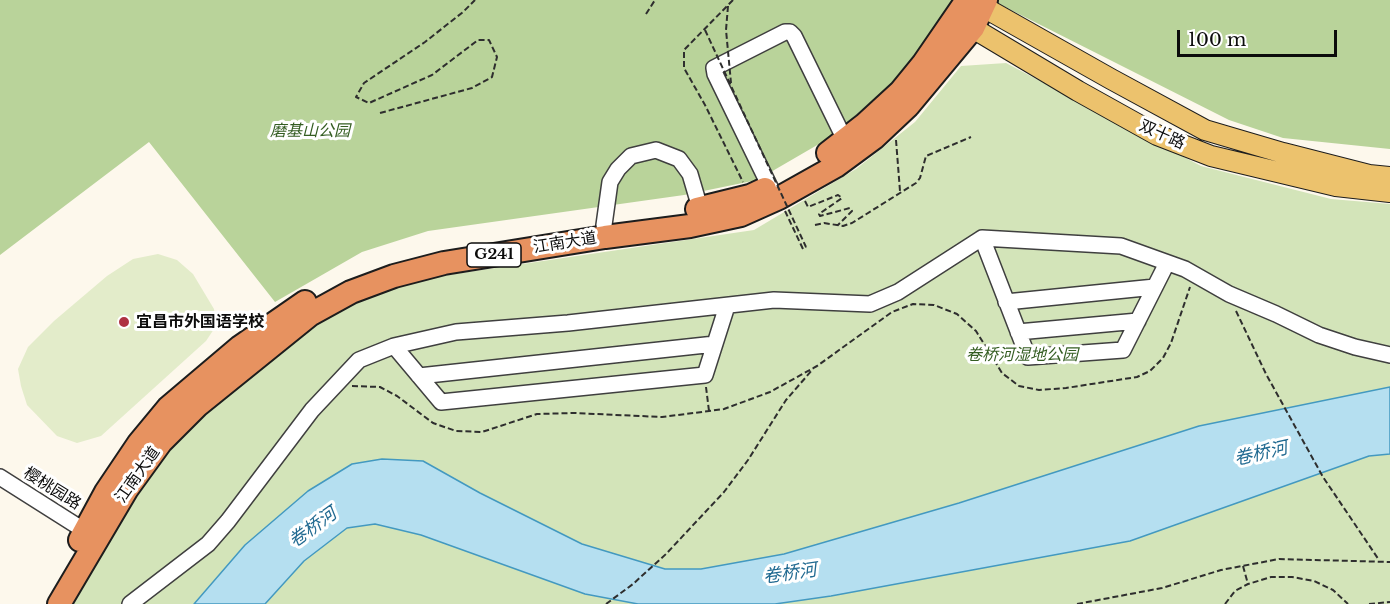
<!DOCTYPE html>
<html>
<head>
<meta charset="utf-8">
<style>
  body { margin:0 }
  #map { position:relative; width:1390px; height:604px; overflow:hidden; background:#fdf8ec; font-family:"Libre Baskerville",serif }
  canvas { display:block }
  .scale { position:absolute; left:1177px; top:30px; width:160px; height:27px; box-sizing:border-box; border:3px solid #0c0c0c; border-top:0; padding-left:8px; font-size:18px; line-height:21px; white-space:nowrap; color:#0c0c0c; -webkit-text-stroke:4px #fff; paint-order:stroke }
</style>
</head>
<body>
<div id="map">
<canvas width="1390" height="604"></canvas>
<div class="scale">100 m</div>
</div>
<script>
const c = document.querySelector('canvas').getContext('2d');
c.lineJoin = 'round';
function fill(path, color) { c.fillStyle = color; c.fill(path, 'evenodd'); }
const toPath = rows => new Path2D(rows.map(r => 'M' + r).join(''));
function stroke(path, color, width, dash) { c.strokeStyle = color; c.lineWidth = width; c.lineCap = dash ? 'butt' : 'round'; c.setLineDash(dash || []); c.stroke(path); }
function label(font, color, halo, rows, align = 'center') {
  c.font = font + ' "Libre Baskerville","Noto Sans SC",serif'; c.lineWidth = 6; c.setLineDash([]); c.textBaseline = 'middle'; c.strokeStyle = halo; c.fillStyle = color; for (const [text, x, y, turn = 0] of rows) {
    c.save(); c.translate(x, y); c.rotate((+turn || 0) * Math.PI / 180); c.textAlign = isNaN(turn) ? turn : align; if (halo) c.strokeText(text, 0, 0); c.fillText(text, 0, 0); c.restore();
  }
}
fill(toPath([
  [1006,63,1201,166,1331,199,1390,204,1390,604,72,604,136,489,185,431,305,329,358,299,434,277,754,230,856,169,915,122,961,66]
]), '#d3e4b9');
fill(toPath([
  [0,0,953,0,943,22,913,62,889,86,831,137,757,180,684,195,428,231,362,252,275,302,149,142,0,255],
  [998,0,1390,0,1390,149,1283,138,1229,120,997,3]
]), '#b9d39a');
fill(toPath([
  [158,254,177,260,193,274,214,309,216,326,206,341,101,436,77,443,57,436,27,405,21,386,18,369,28,347,54,321,107,276,133,259]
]), '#e3ecca');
const water = toPath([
  [1390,387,1390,454,1369,456,1130,541,831,596,775,604,638,604,585,594,421,535,375,524,347,528,304,561,265,604,194,604,245,545,308,491,352,464,382,459,423,461,480,493,582,544,665,569,701,569,784,554,959,503,1199,426,1390,387]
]);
fill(water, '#b5dff0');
stroke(water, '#4399c0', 1.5);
const minor = toPath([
  [770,187,715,74,714,68,785,32,790,32,794,36,845,140],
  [604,225,610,182,618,169,631,156,656,150,679,159,690,174,700,208],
  [982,238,1028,357,1123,350,1167,263],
  [1006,302,1155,287],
  [1018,332,1138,321],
  [394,346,441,402,705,375,727,306],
  [419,376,715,344],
  [0,477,85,531],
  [130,604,208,544,228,521,312,410,359,360,394,346,456,332,568,323,774,300,870,304,898,292,982,238,1121,246,1185,269,1229,294,1276,314,1319,335,1355,347,1390,355]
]);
const major = toPath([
  [971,0,1111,79,1205,130,1283,153,1369,175,1390,177],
  [961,21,1078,91,1157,135,1211,156,1336,186,1390,192]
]);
const highway = toPath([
  [828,153,864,125,901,91,923,64,967,0],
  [697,209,750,196,765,189],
  [80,540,106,492,139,443,168,408,240,347,305,302],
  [59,604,127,489,161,442,197,406,311,314,351,292,394,276,444,263,605,237,690,226,741,215,779,198,836,166,874,138,908,106,973,28,986,0]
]);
stroke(minor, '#3f3f3f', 18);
stroke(major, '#1d1d1d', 22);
stroke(highway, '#1d1d1d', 26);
stroke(toPath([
  [733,0,684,50,684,68,705,105,743,182],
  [646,14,655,0],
  [380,113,472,88,492,77,497,57,489,40,478,40,432,75,369,103,356,97,364,83,425,42,463,12,475,0],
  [896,140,900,191],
  [805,201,808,207,838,195,842,198,819,214,820,216,850,208,852,211,838,225],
  [785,211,803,249,806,247],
  [815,225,824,223,843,226,852,223,916,183,920,178,926,156,971,137],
  [1236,311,1266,374,1323,477,1379,560],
  [352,386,380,387,397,396,433,423,456,431,482,432,537,414,574,413,662,417,709,411,724,409,770,392,817,366,892,312,913,304,934,305,957,314,976,331,1002,373,1019,386,1039,390,1066,388,1137,377,1150,371,1163,358,1171,343,1190,287],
  [706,387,709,411],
  [1243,566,1248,584],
  [606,604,633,584,666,554,724,492,748,460,786,400,813,369],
  [1077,604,1162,588,1221,570,1279,559,1390,562],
  [1225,604,1235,591,1248,584,1271,577,1292,577,1314,581,1333,590,1348,604],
  [1369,604,1390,602]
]), '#2e2e2e', 2, [6, 3]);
stroke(minor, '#fff', 15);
stroke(major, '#ecc26d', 20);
stroke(highway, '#e79260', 22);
stroke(toPath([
  [728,6,726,30,731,83],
  [705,30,806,247]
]), '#2e2e2e', 2, [6, 3]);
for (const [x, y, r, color] of [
  [124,322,6,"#ae3142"]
]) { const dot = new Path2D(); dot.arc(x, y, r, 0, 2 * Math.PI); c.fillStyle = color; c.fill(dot); stroke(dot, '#fff', 2); }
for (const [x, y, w] of [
  [494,255,54]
]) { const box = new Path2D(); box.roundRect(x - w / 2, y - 12, w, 24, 4.5); c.fillStyle = '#fff'; c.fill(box); stroke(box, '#0c0c0c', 1.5); }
label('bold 15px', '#0c0c0c', null, [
  ["G241",494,255]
]);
label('italic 16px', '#345d22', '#fff', [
  ["磨基山公园",310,131],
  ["卷桥河湿地公园",1022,355]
]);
label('16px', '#0c0c0c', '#fff', [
  ["双十路",1162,135,24],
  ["江南大道",565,243,-9],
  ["江南大道",138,475,-55],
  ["樱桃园路",52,489,32]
]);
label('bold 16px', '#0c0c0c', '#fff', [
  ["宜昌市外国语学校",136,322]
], 'left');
label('italic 18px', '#216a91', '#fff', [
  ["卷桥河",1261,454,-13],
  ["卷桥河",313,528,-36],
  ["卷桥河",790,574,-8]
]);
</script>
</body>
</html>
